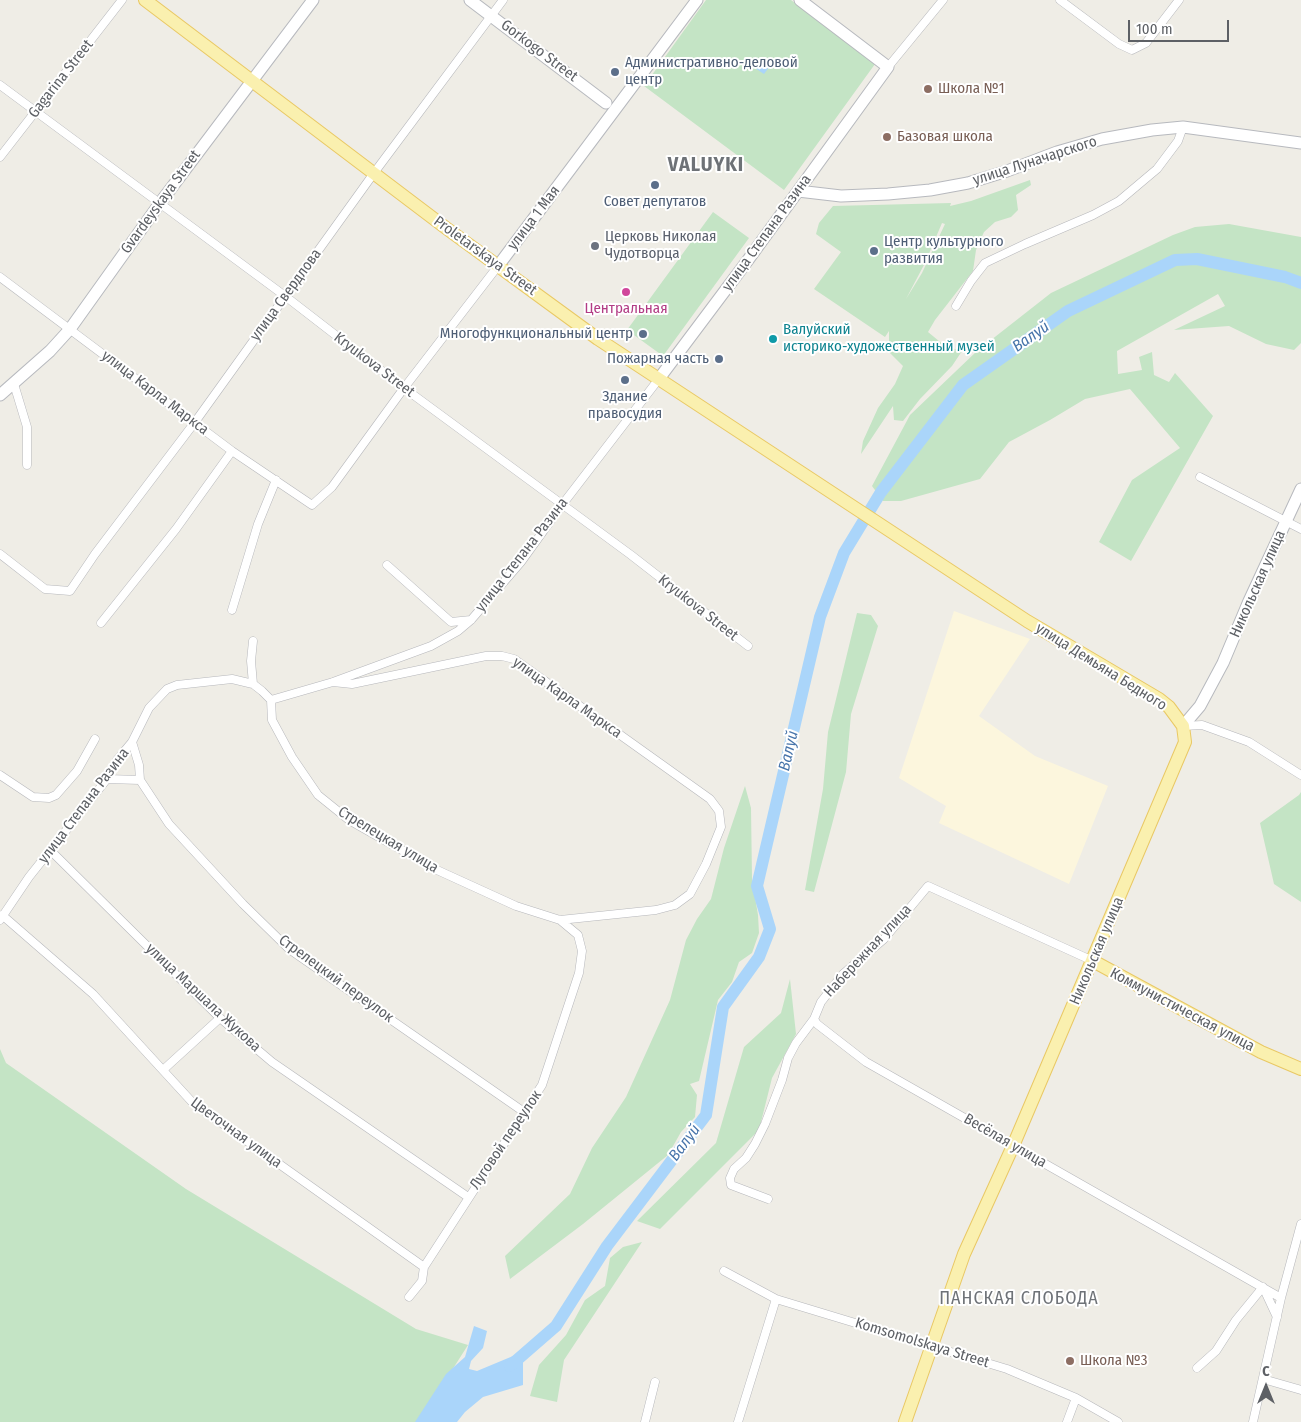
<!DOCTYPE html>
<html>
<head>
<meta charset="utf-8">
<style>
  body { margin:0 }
  #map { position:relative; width:1301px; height:1422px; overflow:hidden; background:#efede6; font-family:"Fira Sans Condensed",sans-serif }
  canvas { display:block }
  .north { position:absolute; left:1241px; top:1362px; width:50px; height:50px; -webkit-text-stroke:4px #fff; paint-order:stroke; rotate:0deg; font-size:14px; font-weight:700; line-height:20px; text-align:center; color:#5d6065 }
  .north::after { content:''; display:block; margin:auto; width:18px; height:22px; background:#5d6065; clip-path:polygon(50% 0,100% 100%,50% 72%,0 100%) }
  .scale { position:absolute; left:1128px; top:20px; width:101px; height:22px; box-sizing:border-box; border:2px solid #5d6065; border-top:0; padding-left:6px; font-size:15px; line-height:18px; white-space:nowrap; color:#5d6065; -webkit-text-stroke:4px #fff; paint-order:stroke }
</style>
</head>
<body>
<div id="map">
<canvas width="1301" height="1422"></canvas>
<div class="north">С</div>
<div class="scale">100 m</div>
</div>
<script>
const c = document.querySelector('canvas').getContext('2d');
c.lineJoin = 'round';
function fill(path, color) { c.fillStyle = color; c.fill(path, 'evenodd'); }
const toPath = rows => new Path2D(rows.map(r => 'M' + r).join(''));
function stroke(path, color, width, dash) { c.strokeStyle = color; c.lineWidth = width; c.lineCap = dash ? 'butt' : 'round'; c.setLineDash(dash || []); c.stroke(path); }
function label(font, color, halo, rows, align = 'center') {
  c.font = font + ' "Fira Sans Condensed",sans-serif'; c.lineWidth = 4; c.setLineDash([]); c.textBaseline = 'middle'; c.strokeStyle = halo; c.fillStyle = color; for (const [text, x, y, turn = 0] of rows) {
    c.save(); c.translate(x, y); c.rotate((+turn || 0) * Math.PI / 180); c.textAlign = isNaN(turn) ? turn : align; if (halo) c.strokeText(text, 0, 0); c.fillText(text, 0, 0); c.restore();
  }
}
fill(toPath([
  [954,611,1030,639,979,716,1035,756,1108,786,1069,884,939,823,946,806,899,778]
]), '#fcf6dd');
fill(toPath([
  [706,0,791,0,875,64,784,190,644,86],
  [1030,180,1031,185,1016,195,1018,210,1011,217,995,222,984,232,976,250,973,271,935,320,928,332,945,346,962,351,952,366,920,399,903,421,894,420,893,406,861,454,863,441,878,408,895,384,903,366,889,352,889,331,885,337,814,289,841,252,816,234,819,223,833,206,951,203,950,206,971,201],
  [942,223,945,224,922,273,906,299,925,263],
  [713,212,749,238,663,356,627,330],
  [1229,224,1301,237,1301,343,1294,350,1266,344,1229,326,1174,330,1225,306,1218,294,1117,351,1118,374,1142,370,1139,357,1152,352,1154,375,1169,382,1175,373,1213,416,1131,561,1099,542,1132,480,1180,448,1130,389,1085,399,1050,420,1009,442,980,479,901,501,883,501,872,486,910,415,977,351,1051,293,1173,235,1195,227],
  [857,613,871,615,878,626,851,714,846,772,814,892,805,890,823,789,828,732],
  [745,786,751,808,752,879,758,915,759,933,752,953,739,962,732,982,718,1000,699,1081,690,1084,697,1095,695,1117,681,1132,668,1155,583,1224,510,1279,505,1256,570,1194,592,1148,626,1097,670,1000,686,940,697,919,711,899,724,848],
  [1301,792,1301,902,1274,884,1260,823,1299,795],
  [790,979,796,1034,772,1078,759,1130,660,1229,637,1221,716,1143,744,1047,781,1013],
  [0,1049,6,1063,186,1189,416,1329,468,1345,419,1422,0,1422],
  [642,1242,564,1360,557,1402,530,1396,539,1365,566,1335,585,1300,605,1286,610,1258,623,1247]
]), '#c4e4c5');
fill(toPath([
  [762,60,770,66,764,74,755,68],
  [474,1326,487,1331,483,1348,471,1361,469,1369,477,1371,513,1356,523,1349,523,1385,483,1397,465,1412,457,1422,415,1422,446,1374,465,1357]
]), '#aad5fa');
stroke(toPath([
  [510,1366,556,1326,607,1246,706,1115,723,1007,759,957,770,929,757,886,820,617,844,553,881,492,963,385,1068,311,1175,260,1197,259,1285,277,1301,283]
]), '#aad5fa', 12);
const street = toPath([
  [1060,0,1119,44,1132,50,1146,43,1179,0],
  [888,67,943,0],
  [0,85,285,296,404,388,631,555,748,646],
  [0,157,122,0],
  [0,277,232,451,312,505,332,487,404,388,498,266],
  [956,306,971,281,985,263,1025,244,1093,215,1119,201,1157,169,1178,141,1183,127],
  [14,384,27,427,27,465],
  [1200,477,1301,529],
  [0,554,45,589,70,591,95,554,195,422,374,173,503,0],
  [387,565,451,622,471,620],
  [232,610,258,524,276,480],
  [101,623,176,529,232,451],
  [253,684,251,661,253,641],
  [271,700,272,720,292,757,318,795,349,820,437,870,516,906,560,920,656,910,675,905,690,894,706,864,721,827,719,811,710,799,514,659,502,656,486,656,352,684,333,682],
  [1183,726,1202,725,1249,742,1301,775],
  [132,742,139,765,140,780,169,824,243,904,289,949,524,1112],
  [0,775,33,797,49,798,56,795,77,771,95,739],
  [107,779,140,780],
  [50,850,220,1018,272,1062,468,1197],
  [2,915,93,994,192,1102,424,1267],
  [0,920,29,877,107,779,117,760,132,742,149,708,167,689,177,685,232,679,253,684,262,691,271,700,333,682,431,646,458,631,471,620,521,562,562,505,658,380],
  [814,1019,817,1024,866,1062,1281,1298],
  [163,1070,220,1018],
  [768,1199,731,1185,730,1178,734,1169,746,1158,755,1144,765,1124,782,1080,788,1058,796,1043,814,1019,821,1002,843,974,884,939,928,886,1093,961],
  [724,1271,776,1299,1007,1369,1076,1398,1118,1422],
  [409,1297,422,1281,424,1267,542,1085,579,973,582,951,578,935,560,920],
  [1197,1368,1216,1351,1236,1320,1263,1287,1277,1317],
  [1263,1379,1301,1390],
  [645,1422,655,1382],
  [738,1422,776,1299],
  [1067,1422,1076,1398],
  [1253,1422,1281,1298,1301,1224]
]);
const secondary = toPath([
  [470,0,606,103],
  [798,191,841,196,888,194,930,190,968,183,1007,171,1057,152,1102,139,1152,130,1183,127,1301,143],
  [498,266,697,0],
  [658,380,748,260,888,67,800,0],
  [0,395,50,351,70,329,160,203,313,0],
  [1183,726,1200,706,1223,663,1249,601,1301,489]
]);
const primary = toPath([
  [145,0,446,228,598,339,1027,621,1159,699,1169,707,1183,726,1185,742,1013,1146,964,1254,905,1422],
  [1093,961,1261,1052,1301,1069]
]);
stroke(street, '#b6b7bb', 9);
stroke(secondary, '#b7b9be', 13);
stroke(primary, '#e9c864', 14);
stroke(street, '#fff', 8);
stroke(secondary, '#fff', 11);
stroke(primary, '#faf0af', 12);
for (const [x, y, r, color] of [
  [615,72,5,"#5c6f8a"],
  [928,89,5,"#8d6e63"],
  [887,137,5,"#8d6e63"],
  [655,185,5,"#5c6f8a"],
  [595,246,5,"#6b7280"],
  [874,251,5,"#5c6f8a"],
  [626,292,5,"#d1479c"],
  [643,334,5,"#5c6f8a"],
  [773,339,5,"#0f9aa8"],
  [719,359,5,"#5c6f8a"],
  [625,380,5,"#5c6f8a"],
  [1070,1361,5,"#8d6e63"]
]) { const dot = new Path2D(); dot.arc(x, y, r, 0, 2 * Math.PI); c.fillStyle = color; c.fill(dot); stroke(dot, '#fff', 2); }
label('15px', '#5d6065', '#fff', [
  ["Gorkogo Street",539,51,37],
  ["Gagarina Street",61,79,-52],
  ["улица Луначарского",1035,161,-18],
  ["Gvardeyskaya Street",161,202,-54],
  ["улица 1 Мая",534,218,-53],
  ["улица Степана Разина",767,233,-54],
  ["Proletarskaya Street",485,256,36],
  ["улица Свердлова",286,295,-54],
  ["Kryukova Street",374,365,37],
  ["улица Карла Маркса",155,393,37],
  ["улица Степана Разина",522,555,-52],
  ["Никольская улица",1258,584,-66],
  ["Kryukova Street",698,608,38],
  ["улица Демьяна Бедного",1101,667,32],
  ["улица Карла Маркса",567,698,35],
  ["улица Степана Разина",84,806,-53],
  ["Стрелецкая улица",388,840,31],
  ["Набережная улица",868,951,-47],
  ["Никольская улица",1097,951,-67],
  ["Стрелецкий переулок",336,979,36],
  ["улица Маршала Жукова",203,998,43],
  ["Коммунистическая улица",1182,1010,28],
  ["Цветочная улица",236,1133,36],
  ["Луговой переулок",506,1140,-56],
  ["Весёлая улица",1005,1141,30],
  ["Komsomolskaya Street",922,1343,17]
]);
label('15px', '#4e5e75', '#fff', [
  ["Административно-деловой",625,63],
  ["центр",625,80],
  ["Совет депутатов",655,202,"center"],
  ["Центр культурного",884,242],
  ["развития",884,259],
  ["Многофункциональный центр",633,334,"right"],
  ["Пожарная часть",709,359,"right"],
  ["Здание",625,397,"center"],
  ["правосудия",625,414,"center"]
], 'left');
label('15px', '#785e54', '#fff', [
  ["Школа №1",938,89],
  ["Базовая школа",897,137],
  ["Школа №3",1080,1361]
], 'left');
label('15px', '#5b616d', '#fff', [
  ["Церковь Николая",605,237],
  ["Чудотворца",605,254]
], 'left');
label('15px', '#b23c85', '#fff', [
  ["Центральная",626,309]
]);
label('15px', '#0d838f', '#fff', [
  ["Валуйский",783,330],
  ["историко-художественный музей",783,347]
], 'left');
label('italic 16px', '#4875ab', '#fff', [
  ["Валуй",1031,337,-35],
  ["Валуй",789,751,-77],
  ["Валуй",685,1143,-53]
]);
c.letterSpacing = '1px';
label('18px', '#6e7277', '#fff', [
  ["ПАНСКАЯ СЛОБОДА",1019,1299]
]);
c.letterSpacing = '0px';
c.letterSpacing = '1px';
label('bold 20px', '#6e7277', '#fff', [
  ["VALUYKI",706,165]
]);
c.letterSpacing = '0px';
</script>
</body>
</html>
